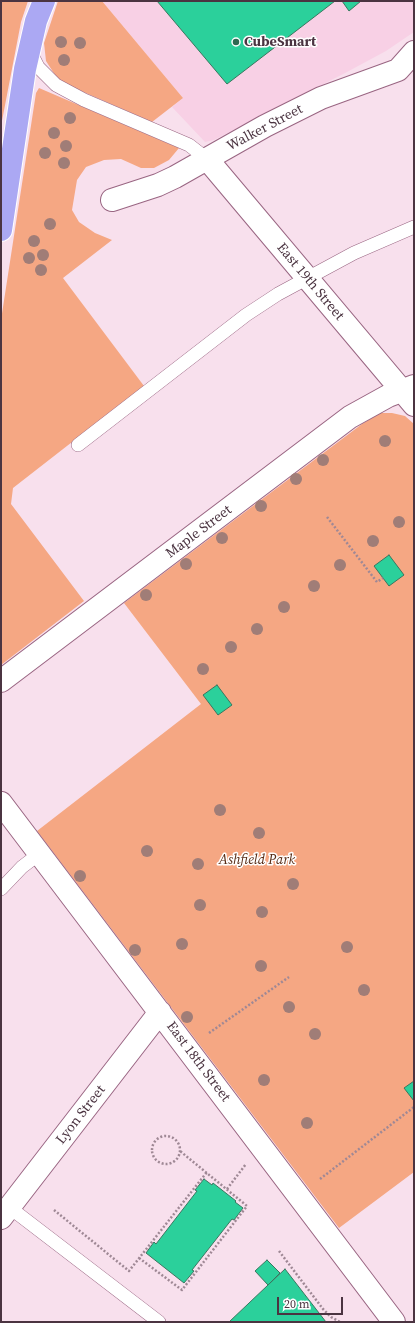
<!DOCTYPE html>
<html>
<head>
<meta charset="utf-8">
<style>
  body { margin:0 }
  #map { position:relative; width:415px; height:1323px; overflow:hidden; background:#f8e0ed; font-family:"Source Serif 4",serif }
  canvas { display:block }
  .frame { position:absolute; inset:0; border:2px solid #4b3441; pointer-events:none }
  .scale { position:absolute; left:277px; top:1297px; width:66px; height:18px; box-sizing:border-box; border:2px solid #4b3441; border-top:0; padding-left:5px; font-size:12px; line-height:14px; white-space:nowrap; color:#4b3441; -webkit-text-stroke:3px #fff; paint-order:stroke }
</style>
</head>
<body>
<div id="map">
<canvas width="415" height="1323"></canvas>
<div class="frame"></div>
<div class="scale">20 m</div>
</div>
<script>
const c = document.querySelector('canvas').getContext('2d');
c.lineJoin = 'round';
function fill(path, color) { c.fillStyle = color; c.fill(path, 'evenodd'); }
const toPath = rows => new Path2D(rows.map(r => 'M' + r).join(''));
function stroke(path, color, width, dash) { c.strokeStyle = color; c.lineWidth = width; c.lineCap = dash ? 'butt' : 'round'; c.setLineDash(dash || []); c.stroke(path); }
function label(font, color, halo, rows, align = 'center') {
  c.font = font + ' "Source Serif 4",serif'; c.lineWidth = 3; c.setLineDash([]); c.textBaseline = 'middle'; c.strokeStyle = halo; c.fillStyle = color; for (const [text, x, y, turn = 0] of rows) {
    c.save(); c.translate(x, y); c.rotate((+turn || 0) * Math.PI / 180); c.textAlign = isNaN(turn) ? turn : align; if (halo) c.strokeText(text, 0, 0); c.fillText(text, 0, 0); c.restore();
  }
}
fill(toPath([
  [102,1,414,1,414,32,386,51,347,72,214,140,205,142,172,107,183,98]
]), '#f8d0e5');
fill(toPath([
  [1,1,28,1,21,22,1,126],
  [58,1,102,1,183,98,152,122,72,87,57,78,46,61,44,43],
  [39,88,179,148,169,160,154,168,141,168,121,159,104,160,86,167,77,180,72,210,79,222,95,233,112,240,63,278,144,386,13,488,11,504,84,601,1,665,1,320,36,93],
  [380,413,392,413,405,416,414,424,414,1172,339,1228,37,831,201,704,124,603,362,424]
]), '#f5a783');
const building = toPath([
  [157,1,335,1,227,84,157,1],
  [342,1,361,1,349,11,342,1],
  [389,555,404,575,389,586,374,566,389,555],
  [217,685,232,705,218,715,203,695,217,685],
  [414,1081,414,1101,404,1088,414,1081],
  [204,1179,212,1185,213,1183,236,1201,235,1202,243,1208,234,1220,232,1219,192,1270,194,1271,184,1283,146,1253,154,1242,156,1244,197,1191,195,1190,204,1179],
  [267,1260,280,1273,268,1285,255,1271,267,1260],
  [285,1269,326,1322,229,1322,268,1285,285,1269]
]);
fill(building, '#2bd09b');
stroke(building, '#39775f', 1);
const service = toPath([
  [29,49,38,67,56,85,84,100,189,145,207,159],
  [78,445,246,315,278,294,354,253,414,227],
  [1,889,22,867,39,854],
  [9,1207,159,1322]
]);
const minor = toPath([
  [207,159,414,405],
  [112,200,158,185,175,177,265,126,321,98,398,70,414,52],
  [1,681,350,417,388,396,414,386],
  [1,803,394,1322],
  [1,1218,160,1012]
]);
const motorway = toPath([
  [1,230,25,69,36,21,44,1]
]);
stroke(service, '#996582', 14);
stroke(minor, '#996582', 24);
stroke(motorway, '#fff', 24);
stroke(toPath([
  [327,517,377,582,383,578],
  [209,1033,289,977],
  '152 1150a14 14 0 1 1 28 0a14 14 0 1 1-28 0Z',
  [320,1179,414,1107],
  [227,1189,246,1164],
  [54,1210,129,1271,207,1172],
  [279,1251,323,1309,331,1317,340,1322],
  [139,1258,182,1290,247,1206,180,1151]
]), '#9f8895', 2.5, [2, 2]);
stroke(service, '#fff', 13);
stroke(minor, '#fff', 22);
stroke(motorway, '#aba8f3', 22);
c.fillStyle = '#a07d77';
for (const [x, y] of [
  [61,42],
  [80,43],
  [64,60],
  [70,118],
  [54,133],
  [66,146],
  [45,153],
  [64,163],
  [50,224],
  [34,241],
  [43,255],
  [29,258],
  [41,270],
  [385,441],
  [323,460],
  [296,479],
  [261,506],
  [399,522],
  [222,538],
  [373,541],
  [186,564],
  [340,565],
  [314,586],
  [146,595],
  [284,607],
  [257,629],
  [231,647],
  [203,669],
  [220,810],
  [259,833],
  [147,851],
  [198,864],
  [80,876],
  [293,884],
  [200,905],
  [262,912],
  [182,944],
  [347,947],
  [135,950],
  [261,966],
  [364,990],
  [289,1007],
  [187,1017],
  [315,1034],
  [264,1080],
  [307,1123]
]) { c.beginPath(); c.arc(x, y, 6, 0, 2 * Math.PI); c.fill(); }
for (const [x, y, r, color] of [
  [236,42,4,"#2f6952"]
]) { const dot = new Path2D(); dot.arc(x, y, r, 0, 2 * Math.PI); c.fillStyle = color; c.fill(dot); stroke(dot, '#fff', 1.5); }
label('bold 14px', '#4b3441', '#fff', [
  ["CubeSmart",244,42]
], 'left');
label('14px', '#4b3441', '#fff', [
  ["Walker Street",265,128,-28],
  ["East 19th Street",310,282,50],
  ["Maple Street",199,532,-37],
  ["East 18th Street",198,1062,53],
  ["Lyon Street",81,1115,-52]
]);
label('italic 14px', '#582c16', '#fff', [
  ["Ashfield Park",257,860]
]);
</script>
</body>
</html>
